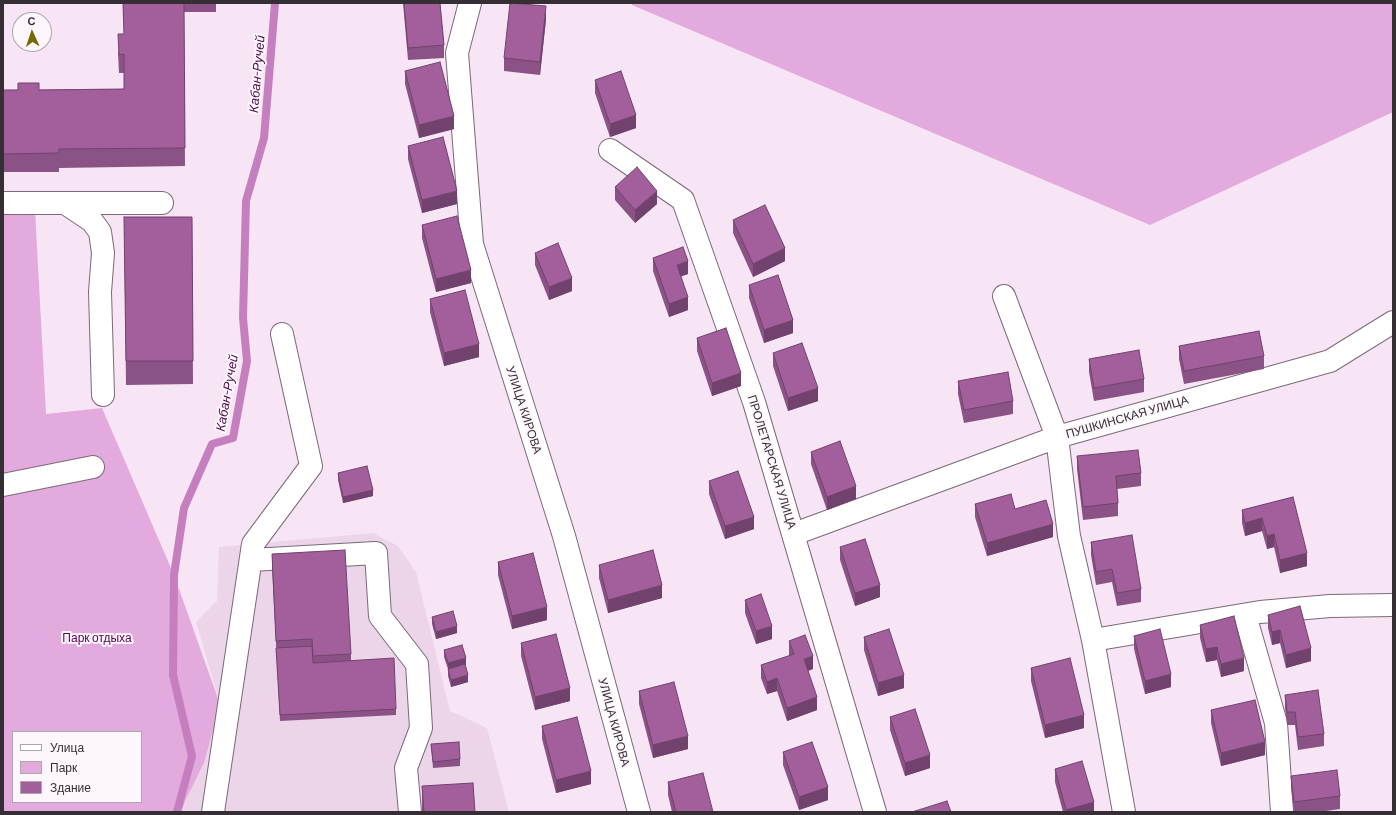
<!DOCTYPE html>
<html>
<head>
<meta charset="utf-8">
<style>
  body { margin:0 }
  #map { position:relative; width:1396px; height:815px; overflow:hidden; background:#f7e4f4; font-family:Barlow,sans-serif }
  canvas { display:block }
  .frame { position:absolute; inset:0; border:4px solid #352e34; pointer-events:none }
  .legend { position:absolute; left:12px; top:731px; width:130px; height:72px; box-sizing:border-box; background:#fdf6fc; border:1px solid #ada6ac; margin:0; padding:5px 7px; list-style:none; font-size:12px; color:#352e34 }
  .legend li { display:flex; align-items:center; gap:8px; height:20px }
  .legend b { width:20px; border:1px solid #ada6ac }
  .north { position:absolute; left:12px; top:12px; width:40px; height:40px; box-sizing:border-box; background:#fdf6fc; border:1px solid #ada6ac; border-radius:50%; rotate:357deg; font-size:11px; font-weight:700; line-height:16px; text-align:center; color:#352e34 }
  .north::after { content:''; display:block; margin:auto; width:14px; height:18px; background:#776800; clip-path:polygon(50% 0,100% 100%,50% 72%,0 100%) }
</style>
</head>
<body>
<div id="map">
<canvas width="1396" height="815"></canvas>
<div class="frame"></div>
<ul class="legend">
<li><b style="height:5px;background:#fff"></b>Улица</li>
<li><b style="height:11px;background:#e3abdd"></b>Парк</li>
<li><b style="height:11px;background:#a25f9c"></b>Здание</li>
</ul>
<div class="north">С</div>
</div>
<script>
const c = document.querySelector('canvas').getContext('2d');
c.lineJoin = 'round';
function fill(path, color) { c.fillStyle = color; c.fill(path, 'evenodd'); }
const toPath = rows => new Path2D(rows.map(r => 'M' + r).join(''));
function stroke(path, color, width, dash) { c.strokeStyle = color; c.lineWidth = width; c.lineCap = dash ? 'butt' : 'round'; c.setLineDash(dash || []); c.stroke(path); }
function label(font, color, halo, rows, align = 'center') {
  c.font = font + ' Barlow,sans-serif'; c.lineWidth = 4; c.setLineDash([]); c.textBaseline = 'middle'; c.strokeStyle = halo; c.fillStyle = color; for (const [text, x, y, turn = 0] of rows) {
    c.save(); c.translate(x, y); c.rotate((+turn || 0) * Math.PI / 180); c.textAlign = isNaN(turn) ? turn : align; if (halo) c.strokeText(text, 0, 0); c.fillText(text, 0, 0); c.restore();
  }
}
fill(toPath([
  [373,533,398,546,416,572,450,711,487,728,509,812,183,812,182,811,220,704,196,622,217,601,219,547]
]), '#ecd5e9');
fill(toPath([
  [632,3,1393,3,1393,112,1150,225,632,5],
  [3,210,35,210,46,414,102,408,174,575,220,704,204,763,186,799,182,810,183,812,3,812],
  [13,732,141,732,141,802,13,802]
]), '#e3abdd');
stroke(toPath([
  [177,812,192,756,173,675,174,575,184,508,212,444,233,438,247,361,243,318,246,201,264,138,275,3]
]), '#c57fbf', 8);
const minor = toPath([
  [470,3,457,53,472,244,564,536,639,812],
  [610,150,683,200,754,402,875,812],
  [3,203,162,203],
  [65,203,92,221,100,232,103,253,100,292,103,395],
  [1004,296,1057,437,1069,536,1093,640,1124,812],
  [3,485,93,467],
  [794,534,1057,437,1330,361,1393,322],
  [251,560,376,553,380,616,417,664,421,728,406,768,410,812],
  [1245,615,1276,723,1282,812],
  [1093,640,1260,612,1330,606,1393,605],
  [213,812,253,544,311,466,282,334]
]);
stroke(minor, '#7a6a78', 24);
stroke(minor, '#fff', 22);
fill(toPath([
  [123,3,216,3,216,12,184,12,185,166,59,168,59,172,3,172,3,90,124,89,124,73,119,73,118,53,124,34],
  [403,3,440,3,444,45,444,58,408,60],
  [546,19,540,75,504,71,504,58],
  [405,71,454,129,419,138,405,84],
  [595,80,636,128,610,137,595,93],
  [408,146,457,204,422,213,408,159],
  [615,187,657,204,635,223,615,200],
  [124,217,192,217,193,384,126,385],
  [733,220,785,261,753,277,733,233],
  [422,225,471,283,436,292,422,238],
  [535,253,572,291,549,300,535,265],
  [653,258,688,274,681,276,688,310,669,317,653,271],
  [749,285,793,333,764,343,749,298],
  [430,299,479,357,444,366,430,312],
  [697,338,741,386,712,396,697,351],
  [1179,346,1264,356,1264,369,1184,384,1179,359],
  [773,353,818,401,788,411,773,366],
  [1089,359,1144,379,1144,392,1094,401,1089,372],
  [958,381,1013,401,1013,414,964,423,958,394],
  [811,452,856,499,827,510,811,464],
  [1077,456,1141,473,1141,486,1117,489,1118,503,1118,516,1083,520,1077,469],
  [338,473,373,496,343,503,338,480],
  [709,481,754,529,725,539,709,494],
  [1293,497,1307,566,1280,573,1274,547,1267,549,1262,531,1245,536,1242,523,1242,510],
  [975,504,1015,509,1053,537,987,556,975,517],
  [1091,542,1141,589,1141,602,1117,606,1112,582,1096,585,1091,555],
  [840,547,880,597,855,606,840,560],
  [272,554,351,654,351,661,396,709,396,715,280,721,272,567],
  [498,562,547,620,512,629,498,575],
  [599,565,662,598,608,613,599,578],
  [745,600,772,639,756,644,745,613],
  [1268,615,1311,661,1286,668,1280,643,1272,645,1268,628],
  [432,617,457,633,436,639,432,624],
  [1200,625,1244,671,1221,677,1217,660,1206,662,1200,638],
  [1134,636,1171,687,1145,694,1134,649],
  [864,637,904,688,878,696,864,650],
  [789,641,813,669,808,671,817,710,787,721,777,691,767,694,761,678,761,665,789,656],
  [521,643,570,701,535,710,521,656],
  [444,650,466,665,465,665,468,682,451,687,448,676,448,669,444,657],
  [1031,668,1084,728,1045,738,1031,681],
  [639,691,688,749,653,758,639,704],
  [1285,695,1324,734,1324,746,1298,750,1295,725,1287,725,1285,708],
  [1211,710,1265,755,1221,766,1211,723],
  [890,717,930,768,905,776,890,730],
  [542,726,591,784,556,793,542,739],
  [431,744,460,759,460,766,433,768],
  [783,752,828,800,799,810,783,765],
  [1055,769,1094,812,1063,812,1055,782],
  [1291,776,1340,796,1340,809,1319,812,1294,812,1291,788],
  [668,782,713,812,672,812,668,795],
  [422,786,475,812,422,812]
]), '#8b5286');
fill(toPath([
  [546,6,546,19,540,75,540,62],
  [636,115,636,128,610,137,610,124],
  [454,116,454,129,419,138,419,125],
  [457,191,457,204,422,213,422,200],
  [657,191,657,204,635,223,635,210],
  [785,248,785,261,753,277,753,264],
  [688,261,688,274,677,278,677,265],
  [471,270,471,283,436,292,436,279],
  [572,278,572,291,549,300,549,287],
  [688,297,688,310,669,317,669,304],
  [793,320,793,333,764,343,764,330],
  [479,344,479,357,444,366,444,353],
  [741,373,741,386,712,396,712,383],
  [818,388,818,401,788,411,788,398],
  [856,486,856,499,827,510,827,497],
  [373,490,373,496,343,503,343,497],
  [754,517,754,529,725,539,725,526],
  [1262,518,1262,531,1245,536,1245,523],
  [1053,524,1053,537,987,556,987,543],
  [1274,534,1274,547,1267,549,1267,536],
  [1307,553,1307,566,1280,573,1280,560],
  [662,585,662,598,608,613,608,600],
  [880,585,880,597,855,606,855,593],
  [547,607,547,620,512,629,512,616],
  [457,626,457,633,436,639,436,632],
  [772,626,772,639,756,644,756,631],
  [1280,630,1280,643,1272,645,1272,632],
  [1217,647,1217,660,1206,662,1206,649],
  [1311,648,1311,661,1286,668,1286,655],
  [813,656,813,669,804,672,804,659],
  [466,658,466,665,448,670,448,663],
  [1244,658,1244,671,1221,677,1221,664],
  [1171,674,1171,687,1145,694,1145,681],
  [468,675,468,682,451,687,451,680],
  [904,675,904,688,878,696,878,683],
  [777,678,777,691,767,694,767,682],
  [570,688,570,701,535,710,535,697],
  [817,697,817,710,787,721,787,708],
  [1084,715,1084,728,1045,738,1045,725],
  [688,736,688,749,653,758,653,745],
  [1265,742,1265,755,1221,766,1221,753],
  [930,755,930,768,905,776,905,763],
  [591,771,591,784,556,793,556,780],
  [828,787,828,800,799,810,799,797],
  [1094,802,1094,812,1066,812,1066,810]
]), '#71426d');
const building = toPath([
  [123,3,184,3,185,148,59,149,59,153,3,154,3,90,18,90,18,83,39,83,39,90,124,89,124,54,119,55,118,34,124,34,123,3],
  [404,3,440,3,444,45,408,48,404,3],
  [510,3,546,6,540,62,504,58,510,3],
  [440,62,454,116,419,125,405,71,440,62],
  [621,71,636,115,610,124,595,80,621,71],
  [443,137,457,191,422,200,408,146,443,137],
  [637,167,657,191,635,210,615,187,637,167],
  [765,205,785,248,753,264,733,220,765,205],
  [457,216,471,270,436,279,422,225,457,216],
  [124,217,192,217,193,361,126,361,124,217],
  [558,243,572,278,549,287,535,253,558,243],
  [683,247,688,261,677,265,688,297,669,304,653,258,683,247],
  [778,275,793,320,764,330,749,285,778,275],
  [465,290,479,344,444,353,430,299,465,290],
  [726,328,741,373,712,383,697,338,726,328],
  [1259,331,1264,356,1184,371,1179,346,1259,331],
  [802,343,818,388,788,398,773,353,802,343],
  [1139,350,1144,379,1094,388,1089,359,1139,350],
  [1008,372,1013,401,964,410,958,381,1008,372],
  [840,441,856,486,827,497,811,452,840,441],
  [1138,450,1141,473,1116,476,1118,503,1083,507,1077,456,1138,450],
  [367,466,373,490,343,497,338,473,367,466],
  [738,471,754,517,725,526,709,481,738,471],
  [1011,494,1015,509,1046,500,1053,524,987,543,975,504,1011,494],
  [1293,497,1307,553,1280,560,1274,534,1267,536,1262,518,1245,523,1242,510,1293,497],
  [1132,535,1141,589,1117,593,1112,569,1096,572,1091,542,1132,535],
  [865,539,880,585,855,593,840,547,865,539],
  [345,550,351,654,313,656,312,639,276,641,272,554,345,550],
  [653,550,662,585,608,600,599,565,653,550],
  [533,553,547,607,512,616,498,562,533,553],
  [761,594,772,626,756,631,745,600,761,594],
  [1300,606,1311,648,1286,655,1280,630,1272,632,1268,615,1300,606],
  [453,611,457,626,436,632,432,617,453,611],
  [1234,616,1244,658,1221,664,1217,647,1206,649,1200,625,1234,616],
  [889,629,904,675,878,683,864,637,889,629],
  [1160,629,1171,674,1145,681,1134,636,1160,629],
  [556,634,570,688,535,697,521,643,556,634],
  [805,635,813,656,804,659,817,697,787,708,777,678,767,682,761,665,794,654,789,641,805,635],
  [462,645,466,658,448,663,444,650,462,645],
  [312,646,313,663,394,658,396,709,280,715,276,648,312,646],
  [1070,658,1084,715,1045,725,1031,668,1070,658],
  [465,664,468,675,451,680,448,669,465,664],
  [674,682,688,736,653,745,639,691,674,682],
  [1318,690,1324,734,1298,737,1295,712,1287,712,1285,695,1318,690],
  [1255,700,1265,742,1221,753,1211,710,1255,700],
  [915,709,930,755,905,763,890,717,915,709],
  [577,717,591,771,556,780,542,726,577,717],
  [459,742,460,759,433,762,431,744,459,742],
  [812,742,828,787,799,797,783,752,812,742],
  [1082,761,1094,802,1066,810,1055,769,1082,761],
  [1337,770,1340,796,1294,802,1291,776,1337,770],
  [703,773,713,812,676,812,668,782,703,773],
  [473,783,475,812,424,812,422,786,473,783],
  [947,801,951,812,912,812,947,801]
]);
fill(building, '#a25f9c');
stroke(building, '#71426d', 1);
label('12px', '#352e34', '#fdf6fc', [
  ["УЛИЦА КИРОВА",524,410,72],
  ["ПУШКИНСКАЯ УЛИЦА",1127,417,-16],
  ["ПРОЛЕТАРСКАЯ УЛИЦА",772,462,73],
  ["УЛИЦА КИРОВА",614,722,75]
]);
label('12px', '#5c0159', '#fdf6fc', [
  ["Парк отдыха",97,638]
]);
label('italic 13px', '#490846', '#fdf6fc', [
  ["Кабан-Ручей",257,74,-85],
  ["Кабан-Ручей",227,393,-80]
]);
</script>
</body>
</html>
